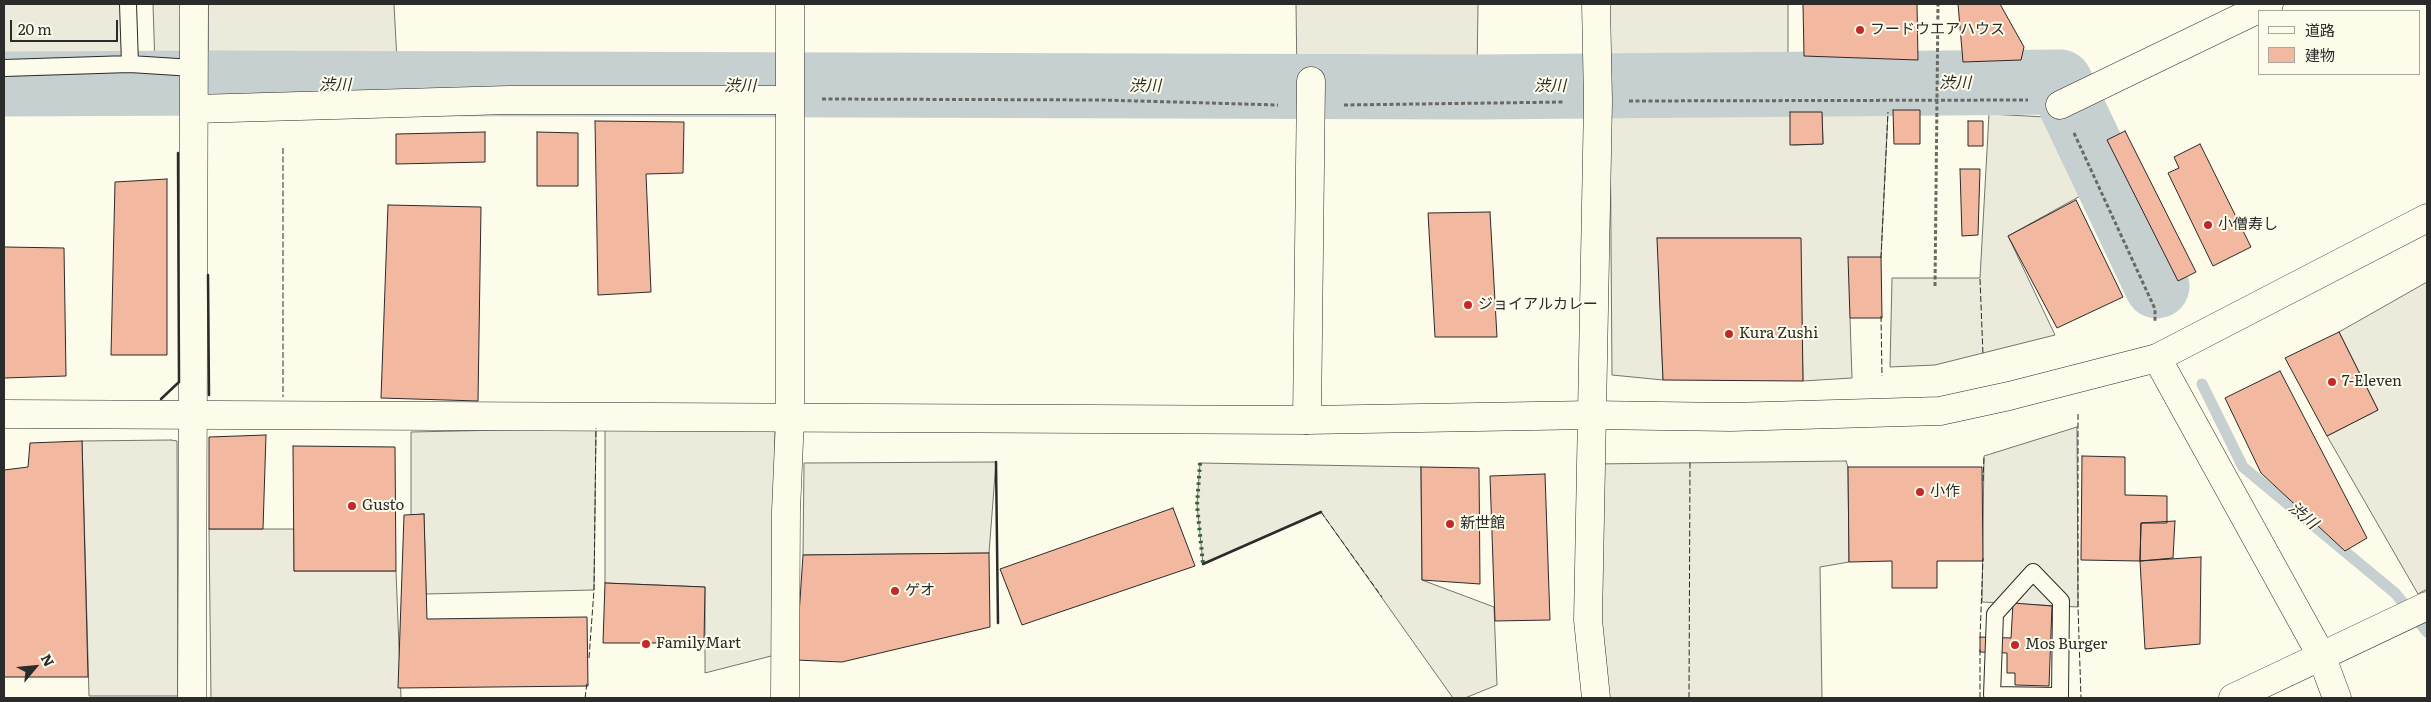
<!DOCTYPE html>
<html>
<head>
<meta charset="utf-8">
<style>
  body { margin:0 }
  #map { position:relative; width:2431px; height:702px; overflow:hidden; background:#fdfbea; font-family:Literata,"Noto Sans JP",serif }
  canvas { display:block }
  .frame { position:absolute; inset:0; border:5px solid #2b2b2b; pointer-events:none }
  .legend { position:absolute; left:2258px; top:10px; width:162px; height:65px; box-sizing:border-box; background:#fdfbea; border:1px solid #a9a89e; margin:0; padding:6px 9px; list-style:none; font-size:15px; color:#2b2b2b }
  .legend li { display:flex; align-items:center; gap:10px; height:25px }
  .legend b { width:25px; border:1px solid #a9a89e }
  .north { position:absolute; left:10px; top:642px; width:50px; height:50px; -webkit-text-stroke:4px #fdfbea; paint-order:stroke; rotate:62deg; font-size:14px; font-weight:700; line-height:20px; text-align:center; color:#2b2b2b }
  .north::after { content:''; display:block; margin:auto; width:18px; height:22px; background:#2b2b2b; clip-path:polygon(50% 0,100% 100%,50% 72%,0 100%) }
  .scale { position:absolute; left:10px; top:20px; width:108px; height:22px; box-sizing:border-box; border:2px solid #2b2b2b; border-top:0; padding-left:6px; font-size:15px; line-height:18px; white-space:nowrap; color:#2b2b2b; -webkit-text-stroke:4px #fdfbea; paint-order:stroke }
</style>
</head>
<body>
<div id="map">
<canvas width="2431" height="702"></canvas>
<div class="frame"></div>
<ul class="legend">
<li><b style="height:6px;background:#fdfbea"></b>道路</li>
<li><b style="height:14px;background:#f2b8a0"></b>建物</li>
</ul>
<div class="north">N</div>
<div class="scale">20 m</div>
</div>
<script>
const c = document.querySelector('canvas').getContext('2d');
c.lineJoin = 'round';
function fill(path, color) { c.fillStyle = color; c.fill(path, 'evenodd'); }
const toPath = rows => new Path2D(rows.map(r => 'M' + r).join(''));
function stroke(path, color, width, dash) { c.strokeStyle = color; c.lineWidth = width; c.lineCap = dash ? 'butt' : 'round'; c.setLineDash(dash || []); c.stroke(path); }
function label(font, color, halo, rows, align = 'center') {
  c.font = font + ' Literata,"Noto Sans JP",serif'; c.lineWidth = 4; c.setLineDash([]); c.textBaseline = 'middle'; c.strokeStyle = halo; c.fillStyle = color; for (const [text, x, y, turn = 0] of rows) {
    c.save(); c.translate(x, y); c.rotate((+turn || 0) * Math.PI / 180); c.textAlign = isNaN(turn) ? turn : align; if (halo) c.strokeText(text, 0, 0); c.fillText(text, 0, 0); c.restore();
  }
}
const parking = toPath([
  [4,4,129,4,130,64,4,65,4,4],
  [153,4,194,4,193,68,155,67,153,4],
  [208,4,394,4,397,61,208,65,208,4],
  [1296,4,1478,4,1477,73,1297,77,1296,4],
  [1606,4,1788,4,1788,75,1768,78,1608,69,1606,4],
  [1610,109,1790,112,1793,145,1823,144,1822,112,1888,112,1881,257,1850,318,1852,378,1803,381,1800,238,1658,238,1663,380,1612,375,1610,109],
  [1989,114,2046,117,2082,195,2008,236,2055,335,1935,365,1890,367,1892,278,1980,278,1989,114],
  [2427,282,2427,589,2418,594,2327,436,2378,410,2339,332,2427,282],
  [775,427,775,655,705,673,705,587,605,583,605,428,775,427],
  [2077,427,2078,607,1982,602,1984,456,2077,427],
  [596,428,594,590,426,594,424,514,411,515,411,432,596,428],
  [171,440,177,441,178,696,89,696,82,441,171,440],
  [1846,461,1848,467,1849,562,1820,567,1822,698,1598,698,1592,464,1846,461],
  [996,462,989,553,803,555,804,463,996,462],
  [1200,463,1421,467,1422,580,1494,607,1497,685,1465,698,1453,698,1321,512,1203,564,1197,505,1200,463],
  [209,529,294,529,294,571,396,571,401,698,211,698,209,529]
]);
fill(parking, '#eceadb');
stroke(parking, '#74746e', 1);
stroke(toPath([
  [2202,384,2243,467,2395,593,2427,632]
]), '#c7d0d0', 11);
stroke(toPath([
  [4,84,213,83,1476,87,2060,82,2157,286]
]), '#c7d0d0', 65);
const building = toPath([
  [1803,4,1917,4,1918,60,1804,56,1803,4],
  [1958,4,2000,4,2024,47,2021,60,1963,62,1958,4],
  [1893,110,1920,110,1920,144,1894,144,1893,110],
  [1790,112,1822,112,1823,144,1790,145,1790,112],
  [595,121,684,122,683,173,646,174,651,292,598,295,595,121],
  [1968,121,1983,121,1983,146,1968,146,1968,121],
  [2125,131,2196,272,2178,281,2107,140,2125,131],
  [485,132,485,162,396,164,396,134,485,132],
  [537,132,578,133,578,186,537,186,537,132],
  [2200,144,2251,247,2213,266,2168,173,2179,168,2174,157,2200,144],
  [1960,169,1980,169,1978,235,1962,236,1960,169],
  [167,179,167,355,111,355,115,182,167,179],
  [2076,200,2123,297,2057,328,2008,236,2076,200],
  [388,205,481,207,478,401,381,398,388,205],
  [1490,212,1497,337,1435,337,1428,213,1490,212],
  [1657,238,1801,238,1803,381,1663,380,1657,238],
  [4,247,64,248,66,376,4,378,4,247],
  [1848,257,1881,257,1882,318,1850,318,1848,257],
  [2339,332,2378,410,2327,436,2285,358,2339,332],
  [2280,371,2367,538,2345,551,2261,473,2225,398,2280,371],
  [266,435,263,529,209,529,209,437,266,435],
  [82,441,88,677,4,677,4,470,28,467,30,443,82,441],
  [293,446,395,447,396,571,294,571,293,446],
  [2082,456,2125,457,2125,495,2167,496,2167,523,2141,523,2140,561,2081,560,2082,456],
  [1421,467,1479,468,1480,584,1422,580,1421,467],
  [1848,467,1982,467,1983,561,1937,561,1937,588,1892,588,1892,561,1849,562,1848,467],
  [1545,474,1550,620,1495,621,1490,476,1545,474],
  [1173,508,1195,566,1022,625,1000,569,1173,508],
  [424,514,427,619,587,617,588,686,398,688,404,515,424,514],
  [2175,521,2173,558,2140,561,2141,523,2175,521],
  [989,553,990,627,842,662,796,660,803,555,989,553],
  [2201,557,2200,644,2145,649,2140,561,2201,557],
  [605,583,705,587,704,643,603,643,605,583],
  [2013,603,2052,606,2049,686,2015,685,2015,673,2007,673,2007,653,1980,652,1980,637,2011,638,2013,603]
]);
fill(building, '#f2b8a0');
stroke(building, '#2b2b2b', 1);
const lane = toPath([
  [128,4,130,64],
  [4,68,130,64,193,68],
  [2033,572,2061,601,2060,696,1992,695,1995,614,2033,572]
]);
const street = toPath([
  [2060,105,2269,4],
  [195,109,509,100,789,100],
  [2157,358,2321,655,2337,698],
  [1307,420,1311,81],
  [192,698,194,4],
  [785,698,786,511,790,418,790,4],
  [1596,698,1588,620,1598,101,1596,4],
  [2233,698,2427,606]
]);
const secondary = toPath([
  [4,414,1307,420,1591,415,1731,417,1940,411,2009,396,2157,358,2427,218]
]);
stroke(lane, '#2b2b2b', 18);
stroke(street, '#2b2b2b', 29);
stroke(secondary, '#2b2b2b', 29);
stroke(toPath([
  [822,99,1103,100,1278,105],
  [1629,101,2028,100],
  [1344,105,1565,102],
  [2074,133,2155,309,2155,322],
  [1935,286,1938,4]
]), '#6a6964', 3, [4, 2.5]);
stroke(lane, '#fdfbea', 16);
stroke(street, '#fdfbea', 28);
stroke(secondary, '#fdfbea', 28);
stroke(toPath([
  [1200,463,1197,505,1203,564]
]), '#34623c', 4, [2.5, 4]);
stroke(toPath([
  [283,148,283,397],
  [1881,258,1888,112],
  [1980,279,1983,355],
  [1881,316,1882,376],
  [2078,414,2078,607,2081,698],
  [1983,481,1984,456],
  [1321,512,1382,597],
  [1980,638,1983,558],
  [589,658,594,590,596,428],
  [585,698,587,683],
  [1689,698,1690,462],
  [1980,698,1980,648]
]), '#2b2b2b', 1, [6, 2.5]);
stroke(toPath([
  [208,275,209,395],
  [161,399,179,382,178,153],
  [996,462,998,623],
  [1203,564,1321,512]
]), '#2b2b2b', 2.5);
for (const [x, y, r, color] of [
  [1860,30,5,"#c62828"],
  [2208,225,5,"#c62828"],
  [1468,305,5,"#c62828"],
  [1729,334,5,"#c62828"],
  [2332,382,5,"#c62828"],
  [1920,492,5,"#c62828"],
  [352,506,5,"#c62828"],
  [1450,524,5,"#c62828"],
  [895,591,5,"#c62828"],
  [646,644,5,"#c62828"],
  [2015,645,5,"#c62828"]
]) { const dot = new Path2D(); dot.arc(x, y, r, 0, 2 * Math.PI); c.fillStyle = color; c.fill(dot); stroke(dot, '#fdfbea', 2); }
label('15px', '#2b2b2b', '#fdfbea', [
  ["フードウエアハウス",1870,30],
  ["小僧寿し",2218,225],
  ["ジョイアルカレー",1478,305],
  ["Kura Zushi",1739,334],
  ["7-Eleven",2342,382],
  ["小作",1930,492],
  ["Gusto",362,506],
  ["新世館",1460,524],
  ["ゲオ",905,591],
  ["FamilyMart",656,644],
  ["Mos Burger",2025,645]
], 'left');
label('italic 16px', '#2b2b2b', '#fdfbea', [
  ["渋川",1955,83],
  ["渋川",335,85],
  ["渋川",740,86],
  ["渋川",1145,86],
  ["渋川",1550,86],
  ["渋川",2303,516,40]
]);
</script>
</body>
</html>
